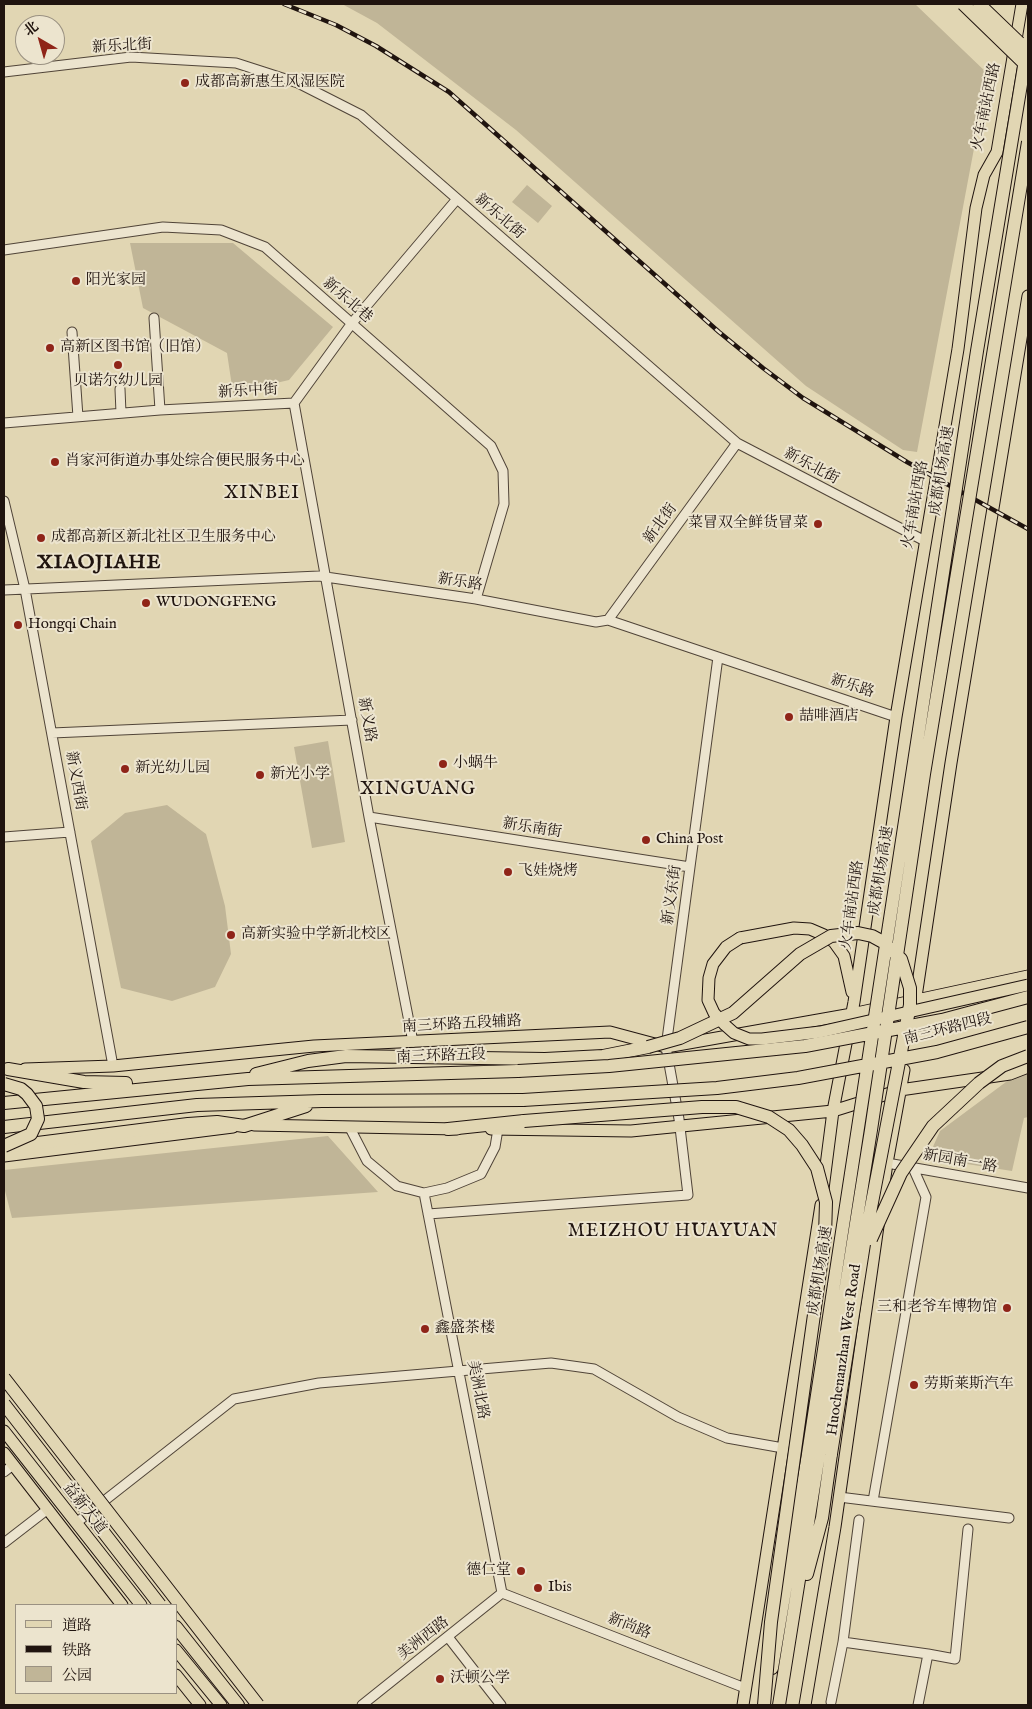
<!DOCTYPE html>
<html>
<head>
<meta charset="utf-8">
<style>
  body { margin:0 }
  #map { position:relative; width:1032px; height:1709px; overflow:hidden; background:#e1d6b3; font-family:"IM FELL English","Noto Serif SC",serif }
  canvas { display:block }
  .frame { position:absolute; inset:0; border:5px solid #20140f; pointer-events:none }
  .legend { position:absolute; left:15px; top:1604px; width:162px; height:90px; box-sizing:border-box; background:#ece4ce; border:1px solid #9a9182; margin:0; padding:6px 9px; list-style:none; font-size:15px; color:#20140f }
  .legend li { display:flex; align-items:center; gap:10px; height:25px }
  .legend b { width:25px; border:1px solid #9a9182 }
  .north { position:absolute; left:15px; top:15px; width:50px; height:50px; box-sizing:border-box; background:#ece4ce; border:1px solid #9a9182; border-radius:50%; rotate:322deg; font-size:14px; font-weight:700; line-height:20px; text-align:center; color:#20140f }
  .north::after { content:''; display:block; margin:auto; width:18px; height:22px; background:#8f2418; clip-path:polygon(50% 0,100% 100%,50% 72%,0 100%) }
</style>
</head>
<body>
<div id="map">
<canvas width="1032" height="1709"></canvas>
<div class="frame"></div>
<ul class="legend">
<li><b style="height:6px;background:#e1d6b3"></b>道路</li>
<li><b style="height:6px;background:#20140f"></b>铁路</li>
<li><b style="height:14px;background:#c0b597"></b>公园</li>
</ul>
<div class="north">北</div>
</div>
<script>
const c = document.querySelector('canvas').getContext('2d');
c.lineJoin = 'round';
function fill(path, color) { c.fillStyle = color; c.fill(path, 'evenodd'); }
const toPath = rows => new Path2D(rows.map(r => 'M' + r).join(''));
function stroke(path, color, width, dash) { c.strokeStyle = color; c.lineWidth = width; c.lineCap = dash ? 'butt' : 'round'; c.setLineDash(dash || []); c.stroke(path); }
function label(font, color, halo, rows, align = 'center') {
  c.font = font + ' "IM FELL English","Noto Serif SC",serif'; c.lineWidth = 4; c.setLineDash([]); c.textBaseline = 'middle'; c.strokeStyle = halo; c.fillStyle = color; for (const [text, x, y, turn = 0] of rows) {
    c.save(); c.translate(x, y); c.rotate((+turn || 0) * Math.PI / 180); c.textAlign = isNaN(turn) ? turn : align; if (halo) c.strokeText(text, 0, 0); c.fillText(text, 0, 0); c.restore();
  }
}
fill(toPath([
  [342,4,915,4,988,74,917,452,903,450,806,386,516,130,377,23],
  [527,185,552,206,538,223,512,202],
  [130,243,233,243,333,327,289,380,233,393,227,353,143,308],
  [328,741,345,842,312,848,294,747],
  [167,805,206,834,225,906,231,954,215,987,172,1001,121,988,91,841,125,813],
  [1028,1073,1028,1117,1024,1118,1012,1171,928,1158,940,1131,1010,1079],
  [328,1136,378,1192,12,1218,4,1187,4,1170]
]), '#c0b597');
const minor = toPath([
  [4,72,131,57,236,63,298,83,361,115,737,443,925,541],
  [4,250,163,227,221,230,265,247,491,446,503,471,504,504,476,599],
  [154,318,160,410],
  [72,332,78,417],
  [120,389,121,413],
  [294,403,369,817,413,1042],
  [294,403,352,323,457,199],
  [4,423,160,410,294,403],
  [4,501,25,589,113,1066],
  [4,590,319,576,476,599,596,622,608,620,896,717],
  [608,620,737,443],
  [52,733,352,720],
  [369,817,690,867],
  [4,837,70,832],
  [350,1128,367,1161,397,1186,424,1193,447,1188,481,1174,495,1147,498,1129],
  [887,1163,1028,1188],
  [424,1193,502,1593],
  [428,1214,688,1195,679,1119,666,1047,718,657],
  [4,1472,13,1465],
  [839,1497,1009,1518],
  [873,1501,926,1197,913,1168],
  [859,1520,843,1642,928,1654,918,1705],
  [76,1523,234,1399,319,1383,551,1363,594,1369,678,1417,727,1438,783,1448],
  [4,1543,48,1509],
  [502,1593,745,1688],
  [448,1637,501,1705],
  [928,1654,955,1659,968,1529],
  [831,1702,843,1642],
  [362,1705,502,1593]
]);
const major = toPath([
  [740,938,794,928,810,929,824,935,834,942,844,956,852,992],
  [914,1010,951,763,1028,296],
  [25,1069,113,1066,314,1046,610,1032,666,1047,852,1014,1028,976],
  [254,1125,457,1129],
  [491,1129,631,1131,833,1111,900,1090,1010,1074,1028,1067],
  [4,1156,233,1127],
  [823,1189,833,1111,854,1002,896,717,958,349,976,208,984,175,997,152,1022,4],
  [4,1431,141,1605],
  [4,1453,122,1605],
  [176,1650,221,1705],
  [176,1675,200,1705],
  [743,1705,821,1205],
  [805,1705,835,1527,887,1163,904,1070]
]);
const highway = toPath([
  [8,1069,84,1082,126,1083],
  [256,1074,308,1061,346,1056,545,1059,603,1056,648,1047],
  [4,1103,248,1079,518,1071],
  [4,1127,197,1105,322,1101,523,1100],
  [448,1129,524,1121],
  [6,1147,188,1124,217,1122,244,1126,306,1106],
  [807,1574,822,1518,831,1454],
  [176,1627,238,1705],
  [772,1668,808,1454],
  [779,1705,819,1454]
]);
stroke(minor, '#504438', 11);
stroke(major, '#20140f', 13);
stroke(highway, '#20140f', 14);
stroke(minor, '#ece4ce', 9);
stroke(major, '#e1d6b3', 11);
stroke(highway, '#e1d6b3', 12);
const rail = toPath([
  [284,4,336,25,376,46,449,92,719,332,763,368,803,398,907,462,1028,529]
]);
stroke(rail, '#20140f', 4.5);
stroke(rail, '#ece4ce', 2.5, [8]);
const majorBridge = toPath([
  [740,938,726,947,713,964,709,978,708,1000,714,1013,725,1025,734,1033,749,1039,762,1039,820,1032,1028,985]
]);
const highwayBridge = toPath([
  [963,4,1028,67],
  [979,4,1028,51],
  [648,1047,680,1038,733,1013,800,954,831,936,858,933,872,936,883,942,901,959,910,988,910,1005,864,1244,831,1454],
  [518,1071,609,1066,805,1046,942,1020,1028,997],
  [4,1084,21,1089,27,1094,36,1106,38,1119,31,1134,4,1146],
  [523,1100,717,1088,798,1078,937,1052,1028,1027],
  [524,1121,702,1107,736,1107,769,1117,789,1130,802,1145,817,1168,826,1202,825,1236,771,1622,764,1705],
  [871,1239,901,1173,933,1126,979,1083,1002,1066,1028,1056],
  [4,1378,258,1705],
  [4,1404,160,1605],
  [808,1454,977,351,1028,42],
  [819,1454,871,1130,924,774,1028,142]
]);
stroke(majorBridge, '#20140f', 13, []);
stroke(highwayBridge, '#20140f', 14, []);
stroke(majorBridge, '#e1d6b3', 11);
stroke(highwayBridge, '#e1d6b3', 12);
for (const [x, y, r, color] of [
  [185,83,5,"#8f2418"],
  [76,281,5,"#8f2418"],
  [50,348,5,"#8f2418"],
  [118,365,5,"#8f2418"],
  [55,462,5,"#8f2418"],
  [818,524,5,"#8f2418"],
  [41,538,5,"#8f2418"],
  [146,603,5,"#8f2418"],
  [18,625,5,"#8f2418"],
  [789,717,5,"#8f2418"],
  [443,764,5,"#8f2418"],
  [125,769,5,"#8f2418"],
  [260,775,5,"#8f2418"],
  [646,840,5,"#8f2418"],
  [508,872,5,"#8f2418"],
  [231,935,5,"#8f2418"],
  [1007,1308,5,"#8f2418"],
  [425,1329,5,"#8f2418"],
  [914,1385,5,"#8f2418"],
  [521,1571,5,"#8f2418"],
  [538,1588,5,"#8f2418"],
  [440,1679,5,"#8f2418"]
]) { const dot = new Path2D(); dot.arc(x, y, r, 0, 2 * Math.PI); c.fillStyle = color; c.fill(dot); stroke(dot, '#ece4ce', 2); }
label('15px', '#20140f', '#ece4ce', [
  ["新乐北街",122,47,-3],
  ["火车南站西路",987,107,-78],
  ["新乐北街",499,217,41],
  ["新乐北巷",347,301,41],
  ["新乐中街",248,392,-3],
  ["新乐北街",811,467,28],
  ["成都机场高速",943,471,-81],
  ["火车南站西路",916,505,-80],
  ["新北街",661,524,-54],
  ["新乐路",460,583,9],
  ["新乐路",852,687,18],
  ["新义路",366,720,80],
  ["新义西街",75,781,80],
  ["新乐南街",532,829,9],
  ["成都机场高速",882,871,-81],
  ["新义东街",673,895,-82],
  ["火车南站西路",853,905,-82],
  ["南三环路五段辅路",462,1025,-3],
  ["南三环路四段",948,1030,-14],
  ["南三环路五段",441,1057,-2],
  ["新园南一路",960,1162,10],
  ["成都机场高速",821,1271,-81],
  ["Huochenanzhan West Road",845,1350,-82],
  ["美洲北路",477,1390,79],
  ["益新大道",84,1509,52],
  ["新尚路",629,1627,22],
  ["美洲西路",424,1639,-38]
]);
label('15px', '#20140f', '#ece4ce', [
  ["成都高新惠生风湿医院",195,83],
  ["阳光家园",86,281],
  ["高新区图书馆（旧馆）",60,348],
  ["贝诺尔幼儿园",118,382,"center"],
  ["肖家河街道办事处综合便民服务中心",65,462],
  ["菜冒双全鲜货冒菜",808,524,"right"],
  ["成都高新区新北社区卫生服务中心",51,538],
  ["WUDONGFENG",156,603],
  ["Hongqi Chain",28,625],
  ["喆啡酒店",799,717],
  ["小蜗牛",453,764],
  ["新光幼儿园",135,769],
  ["新光小学",270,775],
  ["China Post",656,840],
  ["飞娃烧烤",518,872],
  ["高新实验中学新北校区",241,935],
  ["三和老爷车博物馆",997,1308,"right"],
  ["鑫盛茶楼",435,1329],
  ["劳斯莱斯汽车",924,1385],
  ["德仁堂",511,1571,"right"],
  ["Ibis",548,1588],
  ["沃顿公学",450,1679]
], 'left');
c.letterSpacing = '1px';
label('18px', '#20140f', '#ece4ce', [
  ["XINBEI",262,494],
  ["XINGUANG",418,790],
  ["MEIZHOU HUAYUAN",673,1232]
]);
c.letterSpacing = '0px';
c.letterSpacing = '1px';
label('bold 20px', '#20140f', '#ece4ce', [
  ["XIAOJIAHE",99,564]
]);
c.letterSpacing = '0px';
</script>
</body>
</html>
